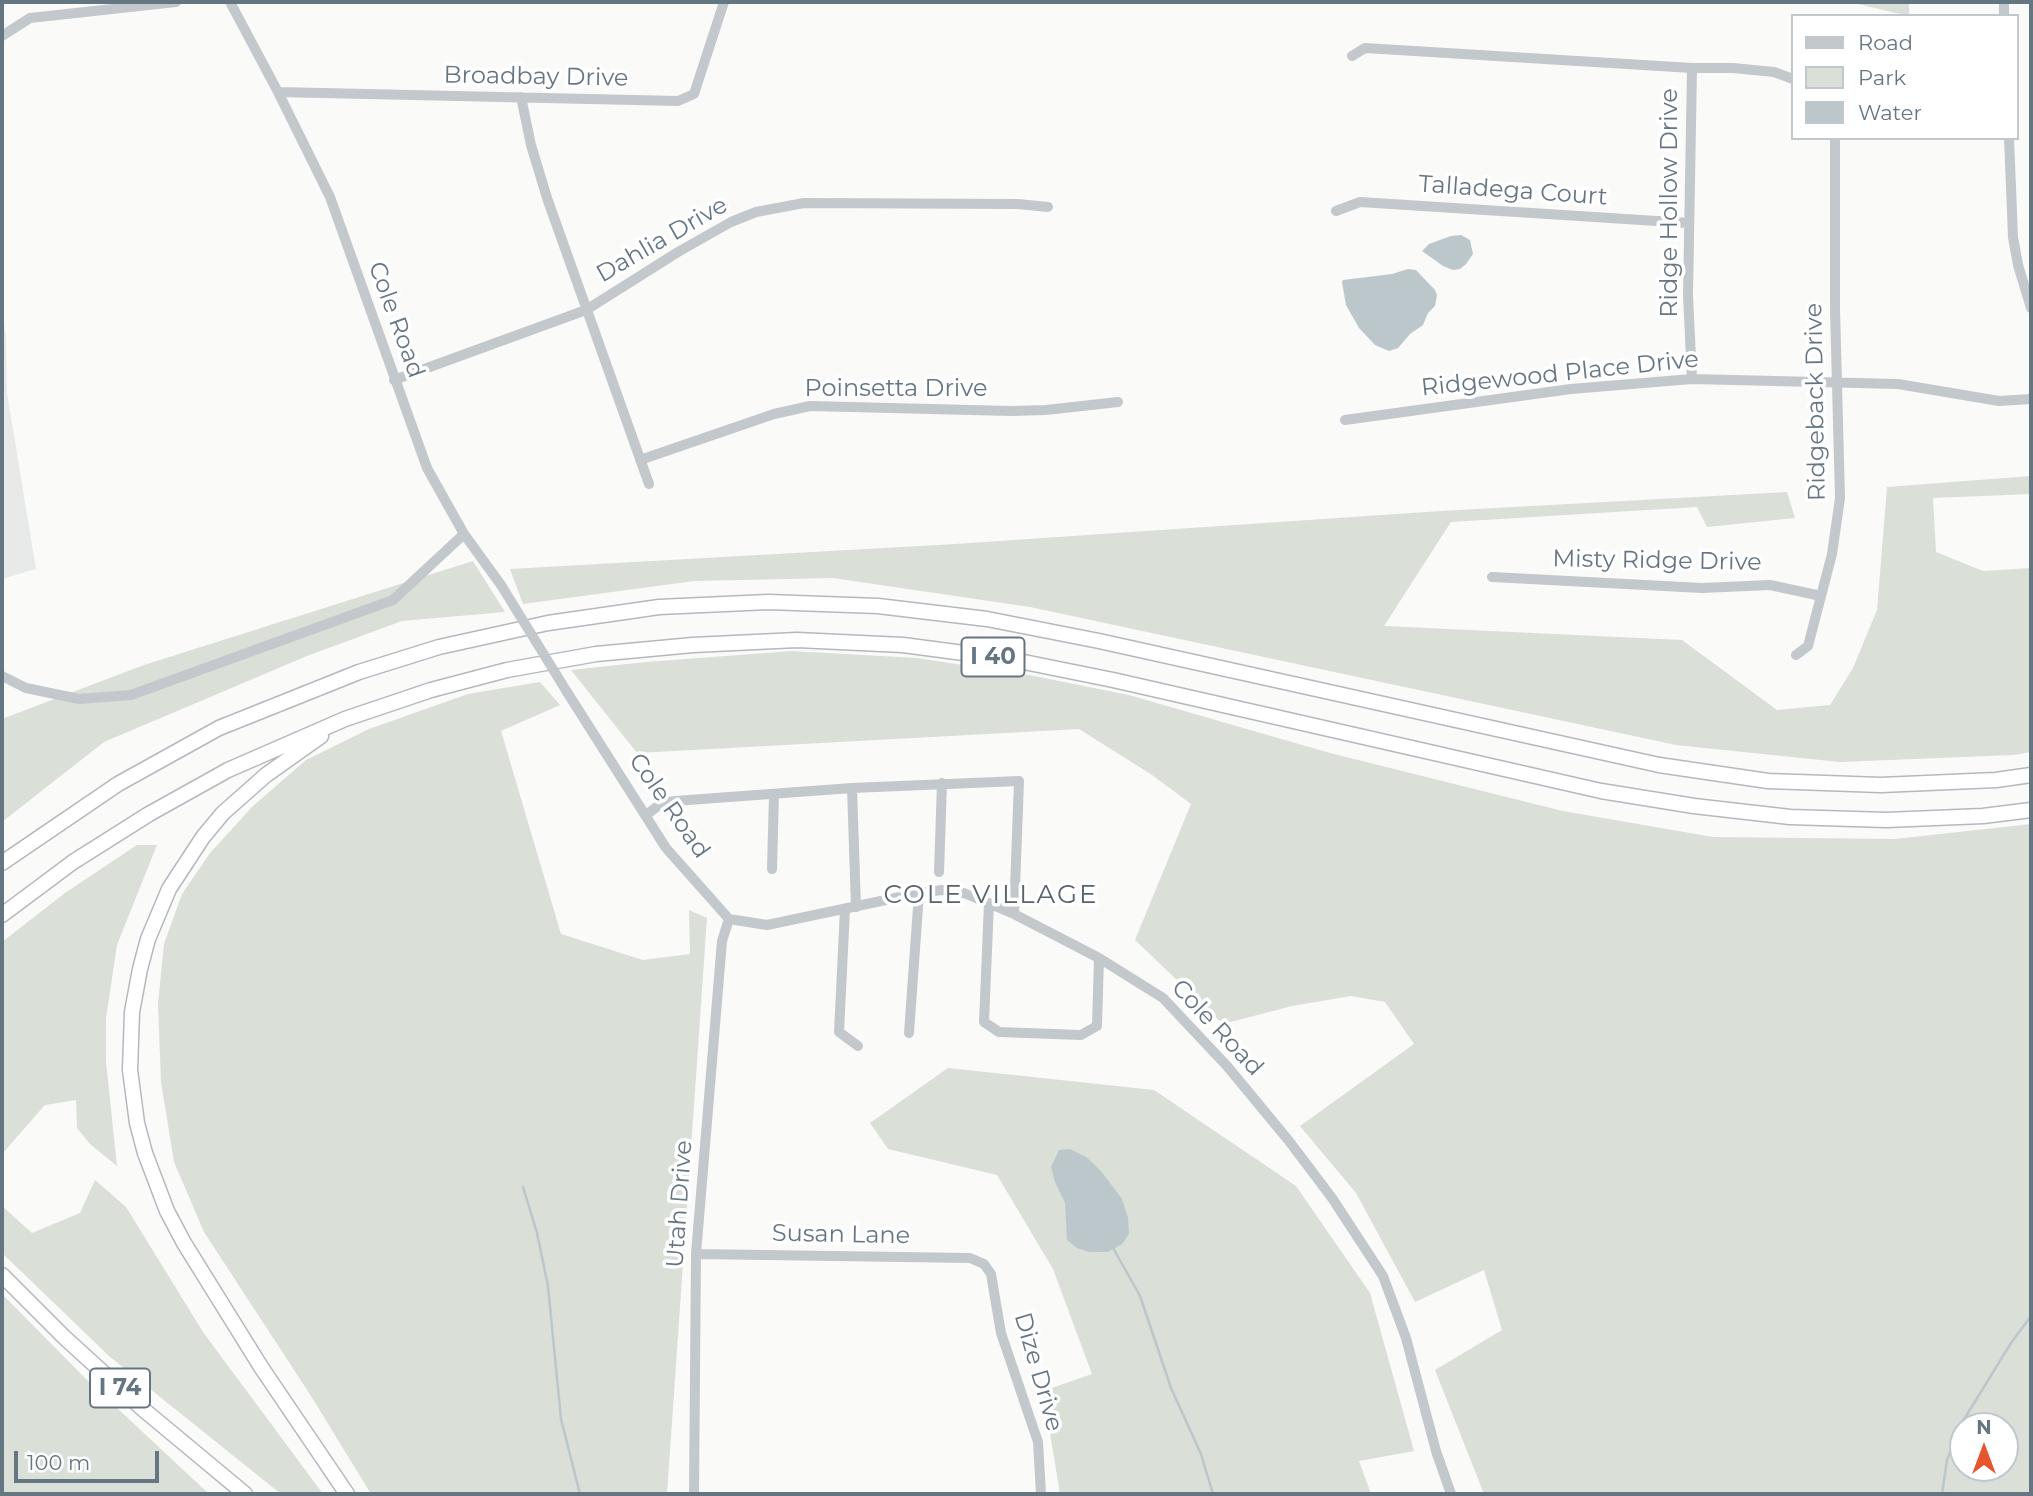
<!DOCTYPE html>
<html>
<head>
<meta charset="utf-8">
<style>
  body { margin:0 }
  #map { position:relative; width:2033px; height:1496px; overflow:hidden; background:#fafaf8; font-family:Montserrat,sans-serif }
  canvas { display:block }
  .frame { position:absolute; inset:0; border:4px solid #657683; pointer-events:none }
  .legend { position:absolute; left:1791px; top:14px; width:228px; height:126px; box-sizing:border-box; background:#fff; border:2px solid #c1c8cd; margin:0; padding:9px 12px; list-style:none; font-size:21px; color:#657683 }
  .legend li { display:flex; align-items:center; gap:14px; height:35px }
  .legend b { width:35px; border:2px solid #c1c8cd }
  .north { position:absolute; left:1949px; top:1412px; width:70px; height:70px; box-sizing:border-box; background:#fff; border:2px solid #c1c8cd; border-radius:50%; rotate:0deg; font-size:19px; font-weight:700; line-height:28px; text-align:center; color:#657683 }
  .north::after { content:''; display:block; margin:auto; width:24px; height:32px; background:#e4572e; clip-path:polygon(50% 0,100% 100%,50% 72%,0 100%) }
  .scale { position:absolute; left:14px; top:1451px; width:145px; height:32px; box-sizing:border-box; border:4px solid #657683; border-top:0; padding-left:9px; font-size:21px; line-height:24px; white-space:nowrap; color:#657683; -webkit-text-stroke:5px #fff; paint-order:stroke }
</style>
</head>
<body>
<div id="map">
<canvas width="2033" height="1496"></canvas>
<div class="frame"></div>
<ul class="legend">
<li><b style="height:9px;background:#c3c8cc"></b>Road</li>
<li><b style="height:19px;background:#dadfd7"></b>Park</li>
<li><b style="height:19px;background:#bbc7cb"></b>Water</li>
</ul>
<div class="north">N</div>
<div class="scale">100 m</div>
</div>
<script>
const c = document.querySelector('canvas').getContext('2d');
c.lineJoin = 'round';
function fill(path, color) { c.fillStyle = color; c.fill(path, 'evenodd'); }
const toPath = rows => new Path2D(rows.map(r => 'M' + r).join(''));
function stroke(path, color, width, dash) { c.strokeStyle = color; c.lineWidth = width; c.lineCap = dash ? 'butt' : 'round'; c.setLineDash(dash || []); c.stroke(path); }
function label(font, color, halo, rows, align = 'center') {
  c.font = font + ' Montserrat,sans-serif'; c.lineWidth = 7; c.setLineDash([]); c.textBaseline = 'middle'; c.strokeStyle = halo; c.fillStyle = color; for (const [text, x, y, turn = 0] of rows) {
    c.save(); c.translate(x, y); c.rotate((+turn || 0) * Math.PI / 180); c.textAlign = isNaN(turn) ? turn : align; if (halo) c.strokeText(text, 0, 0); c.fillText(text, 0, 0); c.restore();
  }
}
fill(toPath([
  [2,308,6,338,7,393,36,569,2,579]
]), '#e8e9e9');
fill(toPath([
  [1849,2,1909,2,1909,16],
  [2031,476,2031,494,1933,498,1936,552,1983,571,2031,568,2031,752,2013,755,1840,762,1676,745,1030,607,833,578,694,581,523,604,510,569,955,544,1441,511,1787,492,1795,518,1707,527,1697,507,1451,522,1384,626,1682,640,1777,710,1830,705,1853,668,1877,610,1887,487],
  [473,561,505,612,402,621,307,656,104,742,2,822,2,719,144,665],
  [792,651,917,658,1034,676,1129,695,1330,753,1563,811,1713,837,1895,839,2031,824,2031,1494,1484,1494,1435,1370,1502,1330,1484,1270,1415,1302,1356,1193,1300,1126,1414,1044,1385,1002,1351,996,1292,1006,1223,1024,1135,940,1191,804,1152,775,1079,729,637,753,571,670,646,662],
  [2005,1426,2005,1468,1963,1468,1963,1426],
  [540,682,560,705,501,731,561,934,643,960,690,954,689,910,707,918,667,1494,371,1494,311,1396,204,1232,174,1162,161,1082,158,1004,164,944,182,894,210,853,253,806,306,760,369,729,468,694],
  [137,845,157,845,117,945,106,1018,106,1062,117,1166,90,1144,77,1128,76,1100,45,1105,2,1154,2,942,65,893],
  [948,1068,1154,1090,1296,1186,1370,1293,1414,1451,1359,1461,1371,1494,1060,1494,1043,1391,1092,1374,1053,1269,997,1175,888,1149,870,1123],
  [95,1180,126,1207,203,1332,323,1494,281,1494,109,1356,2,1253,2,1206,32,1233,80,1213],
  [2,1294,85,1378,209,1494,2,1494]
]), '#dadfd7');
fill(toPath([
  [1461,235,1470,240,1473,254,1466,264,1460,269,1453,270,1443,266,1422,251,1429,244,1451,236],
  [1408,269,1416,270,1435,290,1437,295,1435,306,1428,313,1423,325,1410,334,1398,348,1389,351,1375,345,1359,328,1346,305,1342,282,1343,280,1392,274],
  [1070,1149,1086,1157,1101,1171,1122,1199,1128,1218,1129,1234,1122,1244,1108,1252,1089,1252,1077,1248,1067,1240,1065,1203,1055,1182,1051,1167,1059,1150]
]), '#bbc7cb');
stroke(toPath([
  [523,1187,537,1233,548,1286,561,1419,580,1494],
  [1112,1246,1140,1296,1171,1388,1201,1454,1213,1494],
  [1942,1494,1947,1460,1963,1421,2011,1343,2031,1316]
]), '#bbc7cb', 2.5);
const highway = toPath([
  [321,736,266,775,223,813,203,837,169,889,148,939,140,969,132,1012,130,1070,137,1123,145,1153,167,1211,184,1243,261,1367,347,1494],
  [2,863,118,784,219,728,359,672,439,647,548,623,659,607,768,602,878,606,987,619,1099,641,1659,765,1768,781,1881,785,1996,780,2031,775],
  [2,915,73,862,149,814,228,770,345,719,431,690,507,670,596,654,693,645,797,640,903,645,1009,659,1113,680,1601,791,1694,806,1790,817,1886,820,1983,816,2031,810],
  [2,1275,64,1337,144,1410,245,1494]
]);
stroke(highway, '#b4b9bd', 17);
stroke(toPath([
  [230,2,278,92,330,197,427,468,464,534,501,585],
  [2004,2,2004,16],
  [2,36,30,18,176,2],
  [1352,56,1365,48,1692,68,1733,68,1774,72,1793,79],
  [1692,68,1688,295,1692,379],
  [278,92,678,101,694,94,724,2],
  [521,97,531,145,547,198,649,484],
  [2009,138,2013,237,2018,265,2031,308],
  [1336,211,1360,202,1688,223],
  [394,380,586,310,678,252,731,222,756,212,804,203,1018,204,1048,207],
  [1345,420,1571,389,1692,379,1898,384,1999,401,2031,399],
  [640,460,774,414,810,406,1011,411,1046,410,1118,402],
  [1492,577,1702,588,1770,585,1821,596],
  [1796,655,1808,646,1832,554,1840,498,1835,309,1835,138],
  [2,676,26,688,79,699,131,695,393,600,464,534],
  [567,692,666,848,729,919,767,925,919,893,942,890,964,893,1014,914,1099,958,1163,998,1227,1066,1289,1141,1332,1198,1383,1276,1406,1338,1436,1451,1451,1494],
  [852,788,856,907],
  [646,815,662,803,675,801,852,788,1019,781,1014,914],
  [772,869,774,794],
  [939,872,942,783],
  [989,903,984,1022,999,1032,1081,1035,1097,1026,1099,958],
  [845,909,839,1032,858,1046],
  [909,1033,919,893],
  [696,1254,970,1258,984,1264,991,1274,1001,1333,1038,1442,1041,1494],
  [694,1494,696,1254,722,941,729,919]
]), '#c3c8cc', 10);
stroke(highway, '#fff', 14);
stroke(toPath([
  [501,585,567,692]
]), '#c3c8cc', 10);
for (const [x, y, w] of [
  [993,657,63],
  [120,1388,60]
]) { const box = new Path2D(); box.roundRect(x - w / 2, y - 19.5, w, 39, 5); c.fillStyle = '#fff'; c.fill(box); stroke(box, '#657683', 2); }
label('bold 23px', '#657683', null, [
  ["I 40",993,657],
  ["I 74",120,1388]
]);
label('24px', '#657683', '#fff', [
  ["Broadbay Drive",536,77,1],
  ["Talladega Court",1513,191,4],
  ["Ridge Hollow Drive",1670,203,-90],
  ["Dahlia Drive",662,240,-30],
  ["Cole Road",396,320,70],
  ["Ridgewood Place Drive",1560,374,-6],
  ["Poinsetta Drive",896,389],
  ["Ridgeback Drive",1816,402,-91],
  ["Misty Ridge Drive",1657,561,1],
  ["Cole Road",669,806,55],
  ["Cole Road",1217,1028,47],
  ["Utah Drive",680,1204,-86],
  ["Susan Lane",841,1235,1],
  ["Dize Drive",1038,1372,74]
]);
c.letterSpacing = '2px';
label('26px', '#57646e', '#fff', [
  ["COLE VILLAGE",991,895]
]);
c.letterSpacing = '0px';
</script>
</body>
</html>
